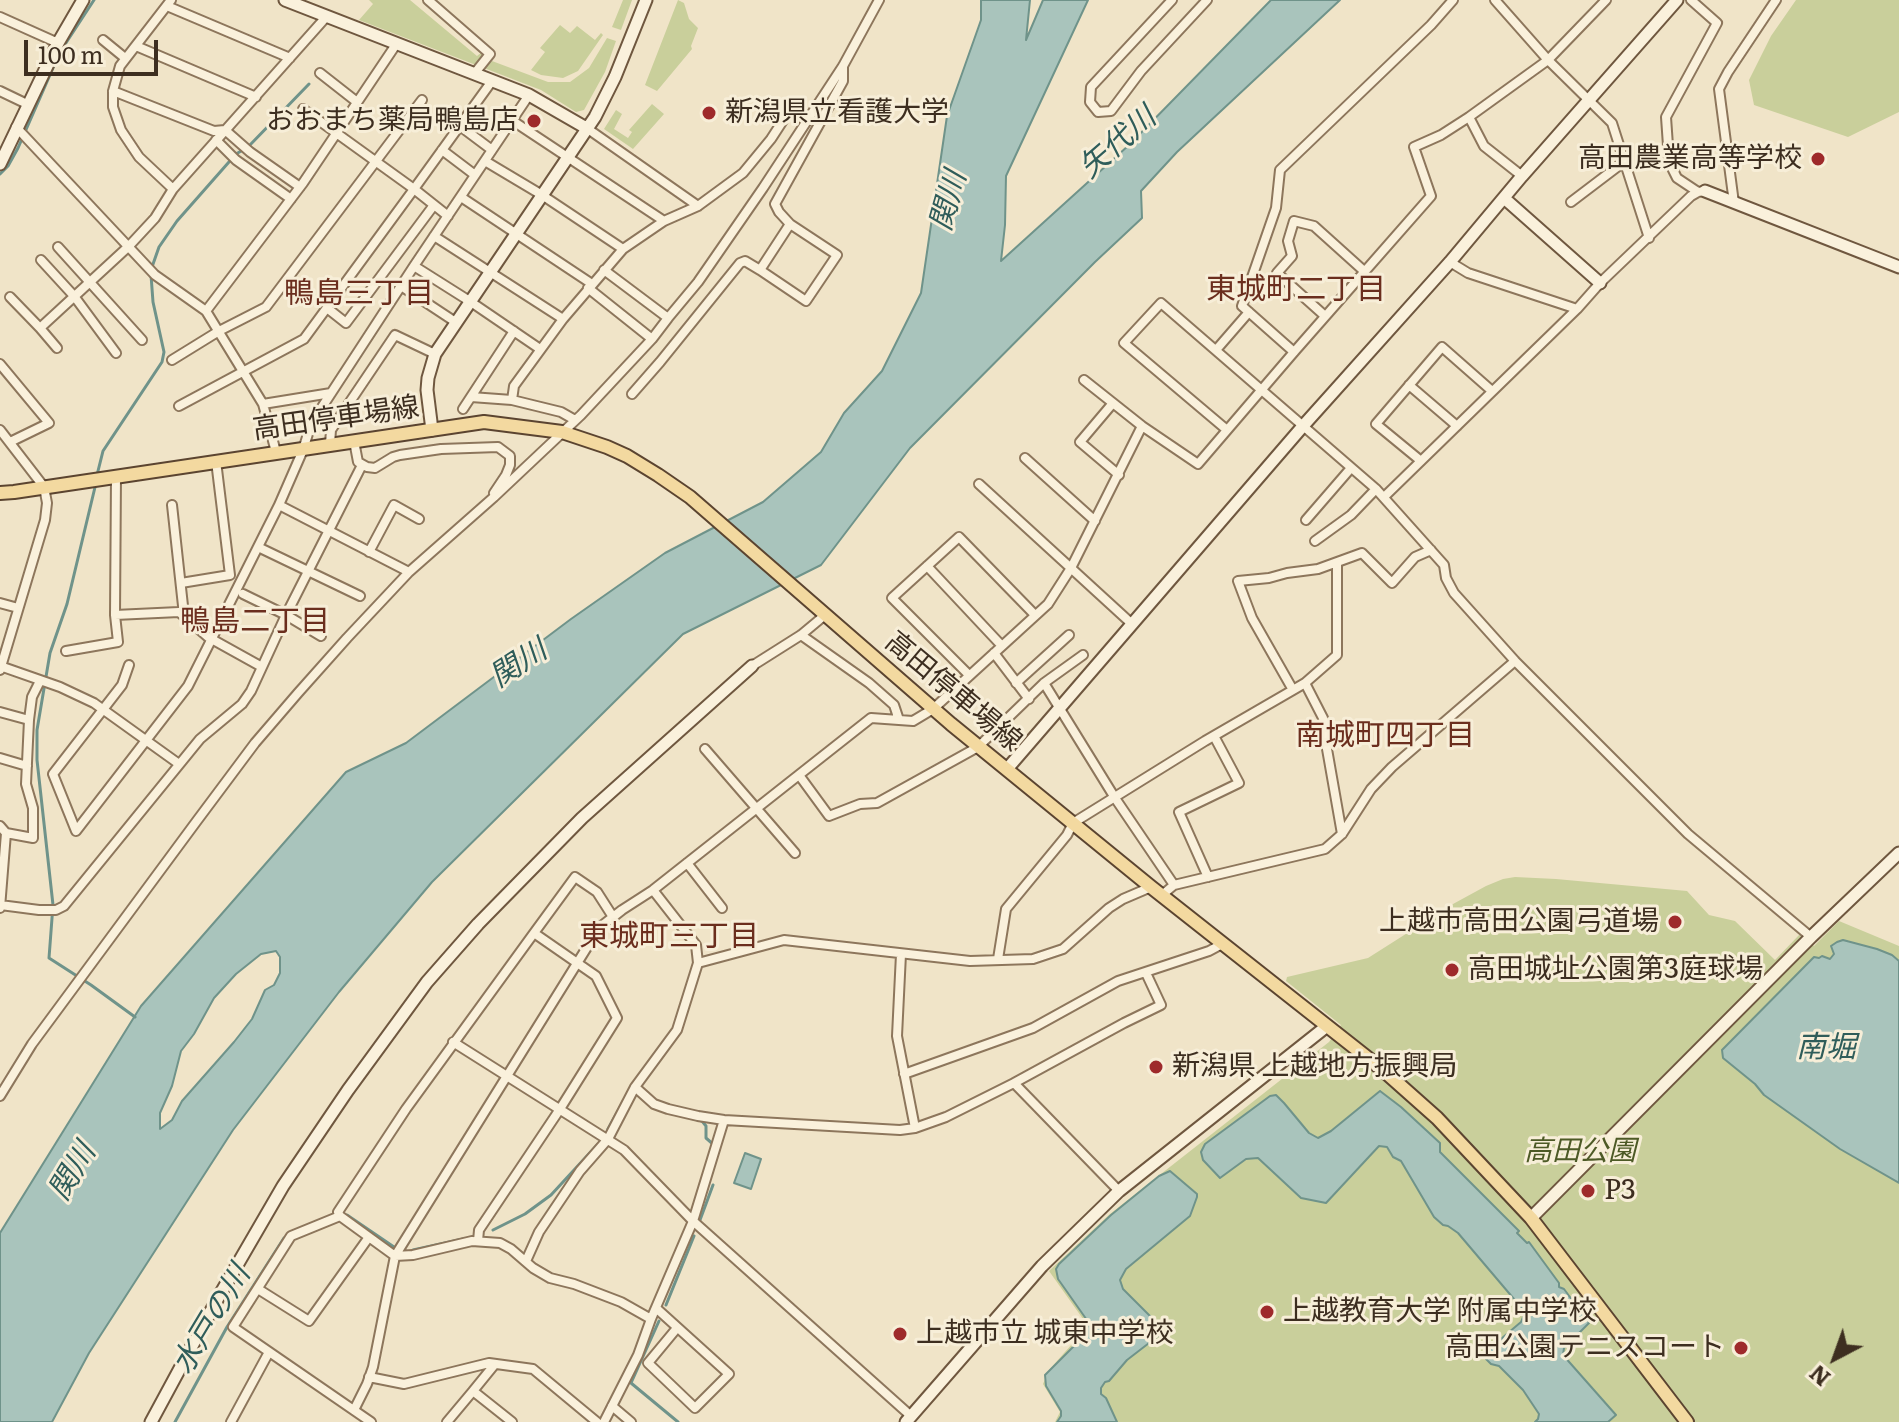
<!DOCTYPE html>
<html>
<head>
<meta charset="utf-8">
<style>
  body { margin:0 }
  #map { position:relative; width:1899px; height:1422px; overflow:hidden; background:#f0e4c8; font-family:Literata,serif }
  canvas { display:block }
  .north { position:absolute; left:1795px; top:1318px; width:80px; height:80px; -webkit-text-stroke:6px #f7eed8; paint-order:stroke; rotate:221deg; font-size:22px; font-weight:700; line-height:32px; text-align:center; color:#3d2e20 }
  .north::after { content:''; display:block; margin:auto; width:28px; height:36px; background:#3d2e20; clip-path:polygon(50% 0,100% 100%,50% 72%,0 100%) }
  .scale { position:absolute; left:24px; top:40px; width:134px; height:36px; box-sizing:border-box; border:4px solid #3d2e20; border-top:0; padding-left:10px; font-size:24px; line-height:28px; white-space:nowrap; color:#3d2e20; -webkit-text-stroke:6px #f7eed8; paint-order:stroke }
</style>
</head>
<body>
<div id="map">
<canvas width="1899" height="1422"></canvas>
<div class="north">N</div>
<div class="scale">100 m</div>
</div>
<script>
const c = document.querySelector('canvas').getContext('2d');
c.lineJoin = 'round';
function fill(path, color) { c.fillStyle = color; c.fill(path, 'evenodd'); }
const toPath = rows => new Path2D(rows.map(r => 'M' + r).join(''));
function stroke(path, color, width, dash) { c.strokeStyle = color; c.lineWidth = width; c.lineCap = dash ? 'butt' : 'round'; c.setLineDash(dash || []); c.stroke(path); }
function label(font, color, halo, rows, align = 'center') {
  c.font = font + ' Literata,"Noto Sans JP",serif'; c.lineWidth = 6; c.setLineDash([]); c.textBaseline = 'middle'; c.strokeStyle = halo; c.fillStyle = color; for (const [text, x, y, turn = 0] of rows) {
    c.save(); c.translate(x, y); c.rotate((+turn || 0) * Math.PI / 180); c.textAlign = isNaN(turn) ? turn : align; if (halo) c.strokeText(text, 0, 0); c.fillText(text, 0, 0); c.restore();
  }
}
fill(toPath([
  [369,0,410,0,477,56,482,52,484,55,476,65,359,20,373,4],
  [623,0,632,0,621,30,612,27],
  [678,0,684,3,689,19,698,28,691,46,692,49,657,91,645,85],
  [1796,0,1899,0,1899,112,1848,137,1754,105,1749,80,1771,36],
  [560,25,570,33,577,26,595,40,601,33,603,35,578,71,563,78,541,75,531,70,545,52,540,48],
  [607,38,616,41,605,72,584,110,576,112,541,90,484,68,492,61,548,82,570,82,589,68],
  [652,104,664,114,633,149,604,129,616,110,622,114,614,129,628,138,632,132,629,130],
  [1515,877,1556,879,1687,891,1709,915,1735,921,1775,960,1800,934,1814,946,1839,921,1899,946,1899,1422,1055,1422,1060,1412,1043,1384,1049,1370,1088,1326,1049,1271,1110,1214,1329,1042,1341,1025,1286,981,1287,977,1368,958,1453,904,1486,886,1503,879]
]), '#c9cf9b');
const water = toPath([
  [981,0,1030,0,1026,40,1043,0,1088,0,1006,176,1005,225,1001,261,1129,145,1271,0,1340,0,1177,152,1141,191,1142,218,1095,262,910,448,821,565,683,634,432,882,339,992,233,1130,89,1353,52,1422,0,1422,0,1233,141,1006,346,772,406,743,571,619,665,553,763,502,821,452,844,413,882,371,921,293,947,116,981,20,981,0],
  [276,951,280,957,280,973,274,985,265,990,252,1019,234,1042,182,1101,172,1120,160,1129,160,1113,172,1086,181,1051,194,1034,214,998,236,974,261,954,276,951],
  [1843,940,1877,949,1892,955,1899,961,1899,1183,1840,1149,1764,1095,1755,1084,1723,1058,1722,1050,1814,957,1819,958,1822,956,1830,959,1834,954,1831,946,1837,942,1843,940],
  [1380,1091,1401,1107,1440,1143,1440,1152,1519,1231,1517,1233,1527,1243,1529,1242,1559,1283,1559,1287,1564,1289,1589,1323,1564,1348,1563,1355,1616,1415,1608,1422,1535,1422,1538,1419,1539,1414,1523,1390,1499,1366,1491,1364,1486,1359,1489,1351,1495,1344,1521,1322,1525,1312,1458,1233,1448,1226,1443,1225,1434,1217,1401,1161,1393,1157,1387,1147,1379,1146,1326,1203,1301,1198,1258,1158,1246,1159,1220,1178,1203,1160,1201,1152,1205,1144,1270,1096,1276,1095,1284,1103,1309,1133,1318,1138,1331,1131,1380,1091],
  [745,1153,761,1159,751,1189,734,1183,745,1153],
  [1170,1171,1197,1194,1197,1197,1190,1216,1126,1269,1120,1280,1123,1289,1161,1327,1162,1333,1127,1360,1109,1381,1105,1382,1101,1388,1101,1394,1106,1398,1117,1422,1057,1422,1061,1416,1061,1411,1046,1386,1045,1375,1083,1337,1089,1323,1058,1279,1056,1269,1059,1264,1111,1215,1159,1176,1170,1171]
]);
fill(water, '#a9c4bc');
stroke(water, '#6f938a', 2);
stroke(toPath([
  [0,174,8,166,18,148,60,52,94,0],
  [152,267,159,247,177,221,236,154,248,147,309,84],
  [97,475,103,451,162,362,164,352,153,302,151,275],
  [96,483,67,604,50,653,37,730,37,760,53,905,49,958,91,985,135,1017],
  [690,1118,702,1121,706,1126,706,1138,714,1145],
  [608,1129,629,1091],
  [347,1215,394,1247],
  [700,1220,713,1185],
  [493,1230,525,1214,551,1195,598,1144],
  [413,1250,463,1239],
  [666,1305,694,1236],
  [659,1321,631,1383,678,1422],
  [175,1422,227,1327,284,1238]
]), '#6f938a', 3);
const street = toPath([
  [171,0,120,66,113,91,113,107,121,130,139,157,173,189],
  [428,0,490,54,474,74],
  [1172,0,1091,87,1090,102,1098,112,1111,111,1141,71,1207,0],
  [1495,0,1548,60,1612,123,1649,238],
  [1691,0,1717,23,1666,117,1669,160,1673,170,1677,178,1698,192],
  [167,6,290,58],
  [0,17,58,43],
  [103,40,125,58],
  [136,46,256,97],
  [320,73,357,102],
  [0,91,27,104],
  [113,91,214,131,225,130,250,152,300,187],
  [1469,117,1484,146,1522,176],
  [513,121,664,221],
  [460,126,492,150],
  [16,127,155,275,206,311,263,404,276,452],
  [588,129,698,206],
  [216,140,236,160,291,199],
  [442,150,475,175],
  [485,161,542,195,623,249],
  [461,197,592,284],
  [1571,202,1625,161],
  [1734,203,1719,89,1728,72,1776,0],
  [448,216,414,189,492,81],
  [790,224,760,270,806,301,837,255,790,224,779,212,775,204,843,81,843,66],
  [434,236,563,319],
  [58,247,142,340],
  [41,260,74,296,116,353],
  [1450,262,1468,273,1577,309],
  [414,266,471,302,540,349],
  [604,270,668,318,652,339],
  [401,286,457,323],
  [10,297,40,328,129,246,155,218,173,189,327,16],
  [327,308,346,323,434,205],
  [206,311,303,183,397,43],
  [1325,316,1277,273,1292,256,1288,241,1294,221,1314,226,1364,271],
  [668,318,698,282,763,188,843,66,879,0],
  [40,328,57,348],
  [1216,350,1249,312],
  [1294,352,1242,306,1276,208,1280,170,1431,25,1453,0],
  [172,360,219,331,266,307,422,100],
  [0,364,49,423,10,442],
  [1084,380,1142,426,1198,464,1294,352,1431,196,1414,147,1441,135,1469,117,1548,60,1606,0],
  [1409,385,1457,426],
  [632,394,660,362,740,263,745,261,760,270],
  [471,397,512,400],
  [1113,403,1080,442,1119,475],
  [263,404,331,393],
  [179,406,304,339,414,189,303,109],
  [463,409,514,331],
  [575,420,561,412,512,400,514,386,563,319,623,249,664,221,698,206,743,173,771,139,795,102],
  [0,430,44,487,47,503,45,520,0,670],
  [1227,430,1124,343,1161,303,1376,489,1444,565,1446,578,1454,593,1515,661,1688,834,1811,937],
  [354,441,358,462,367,467,375,468,393,457,400,455,441,449,498,447,510,456,510,465,506,475,494,493],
  [330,444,331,430,395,335,435,354],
  [1025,458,1095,521],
  [1421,461,1376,424,1442,347,1492,391],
  [116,476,115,615,179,612,208,637,262,667],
  [979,484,1132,624],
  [1384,497,1577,309,1600,283,1691,196,1698,192,1705,191],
  [172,505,184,615],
  [1306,520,1351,468],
  [1315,541,1351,515,1376,489],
  [258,547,360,596],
  [369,552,394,505,419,519],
  [927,566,1002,646],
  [409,572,279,505,303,450,311,424,414,266,529,95],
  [181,583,230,575,216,461],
  [243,594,286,615,321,636],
  [0,603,18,608],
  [801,635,869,683,894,705,899,720],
  [66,651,118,642,115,615],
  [994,653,1029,699],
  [129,665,122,685,53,774,76,831,188,686,279,505],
  [0,666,60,687,94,703,179,764],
  [752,666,801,635,825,615],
  [969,675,892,598,959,537,1035,615],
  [1016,683,1069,635],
  [1044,683,1115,798,1174,885],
  [1305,683,1323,718,1324,732,1342,834],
  [1293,690,1252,618,1238,581,1269,578,1287,573,1318,569,1362,553,1392,583,1415,557,1431,550],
  [0,712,29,720,32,697,40,681],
  [705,749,795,853],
  [0,758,27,766],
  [799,775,829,816,860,804,877,803,978,747,1044,683,1083,655],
  [0,826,6,833,0,908],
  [6,833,33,838,33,808,26,784,29,720],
  [687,863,722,908],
  [1208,877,1179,812,1239,783,1214,736],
  [1162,895,1174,885,1325,849,1342,834,1371,789,1392,767,1515,661],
  [0,905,39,910,56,910,64,906,200,739,242,704,251,691,286,615,362,465],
  [534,933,575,877,597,892,613,917],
  [901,954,897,1036,915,1128],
  [998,959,1006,909,1067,835,1073,823,1205,741,1293,690,1305,683,1337,655,1337,563],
  [698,963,784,940,970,961,1033,959,1063,949,1109,908,1123,899,1151,887],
  [453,1042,624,1150,693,1221,911,1416],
  [904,1074,1033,1028,1118,981,1209,951,1224,943],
  [1014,1083,1124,1023,1161,1005,1146,973],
  [635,1087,654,1104,668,1109,698,1116,724,1120,900,1130,915,1128,946,1117,1014,1083,1119,1191],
  [0,1096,32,1044,196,822,255,743,298,693,347,638,409,572,494,497,581,415,652,339,588,288],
  [340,1216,338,1212,406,1109,534,933,596,976,617,1018,560,1109,479,1230,478,1241],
  [340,1216,395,1256,413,1255,472,1241,500,1243,511,1249,533,1268,550,1278,574,1284,621,1302,651,1319],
  [340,1216,291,1236,233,1327,371,1422],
  [526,1261,539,1232,580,1171,608,1139,635,1087,677,1030,698,963,696,945,653,890],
  [258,1289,309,1321,369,1237],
  [656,1308,729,1374,695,1408,648,1363,677,1328],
  [369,1377,404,1384,489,1363,533,1369,597,1422],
  [473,1391,495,1364],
  [612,1406,631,1422],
  [354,1410,367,1384,373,1367,395,1256,599,928,622,910,653,890,871,718,913,721,933,709,1048,604,1071,568,1142,426],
  [231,1422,269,1352],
  [447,1422,473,1391,512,1422],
  [604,1422,638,1355,651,1319,693,1221,724,1120]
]);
const secondary = toPath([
  [285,0,529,95,588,129],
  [0,164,58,43,83,0],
  [1705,191,1899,267],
  [1504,198,1600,283],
  [432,430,427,390,428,378,435,354,595,117,615,77,646,0],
  [1007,769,1303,426,1450,262,1522,176,1677,0],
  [1531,1218,1811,937,1899,853],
  [151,1422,218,1298,283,1186,348,1090,427,982,478,924,582,818,752,666],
  [906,1422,1042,1266,1119,1191,1327,1026]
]);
const primary = toPath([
  [0,493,14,492,484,422,562,432,607,447,627,456,658,475,690,497,951,724,1151,887,1383,1070,1437,1118,1531,1218,1687,1422]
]);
stroke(street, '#8d765c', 12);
stroke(secondary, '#6f573f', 15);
stroke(primary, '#5b4430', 16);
stroke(street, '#faf1dc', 8);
stroke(secondary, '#faf1dc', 11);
stroke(primary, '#f3d9a0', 12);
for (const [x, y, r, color] of [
  [709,113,8,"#9e2a2b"],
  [534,121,8,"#9e2a2b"],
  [1818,159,8,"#9e2a2b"],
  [1675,922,8,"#9e2a2b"],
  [1452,970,8,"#9e2a2b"],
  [1156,1067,8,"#9e2a2b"],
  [1588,1191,8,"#9e2a2b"],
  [1267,1312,8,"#9e2a2b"],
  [900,1334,8,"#9e2a2b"],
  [1741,1348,8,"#9e2a2b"]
]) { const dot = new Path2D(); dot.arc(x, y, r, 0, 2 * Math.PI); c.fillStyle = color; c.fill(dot); stroke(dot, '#f7eed8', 3); }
label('28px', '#3d2e20', '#f7eed8', [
  ["新潟県立看護大学",725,113],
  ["おおまち薬局鴨島店",518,121,"right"],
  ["高田農業高等学校",1802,159,"right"],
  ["上越市高田公園弓道場",1659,922,"right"],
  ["高田城址公園第3庭球場",1468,970],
  ["新潟県 上越地方振興局",1172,1067],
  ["P3",1604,1191],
  ["上越教育大学 附属中学校",1283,1312],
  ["上越市立 城東中学校",916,1334],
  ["高田公園テニスコート",1725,1348,"right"]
], 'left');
label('28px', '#3d2e20', '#f7eed8', [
  ["高田停車場線",336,419,-8],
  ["高田停車場線",953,692,40]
]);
label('italic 28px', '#4d5a26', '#f7eed8', [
  ["高田公園",1580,1152]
]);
label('italic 30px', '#2f5d5a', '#f7eed8', [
  ["矢代川",1118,143,-41],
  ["関川",949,201,-74],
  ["関川",519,664,-33],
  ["南堀",1826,1048],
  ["関川",73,1172,-59],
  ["水戸の川",212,1320,-59]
]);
label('30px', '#6b2e1e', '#f7eed8', [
  ["東城町二丁目",1296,290],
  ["鴨島三丁目",359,294],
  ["鴨島二丁目",255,622],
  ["南城町四丁目",1385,736],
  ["東城町三丁目",669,937]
]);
</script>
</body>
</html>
